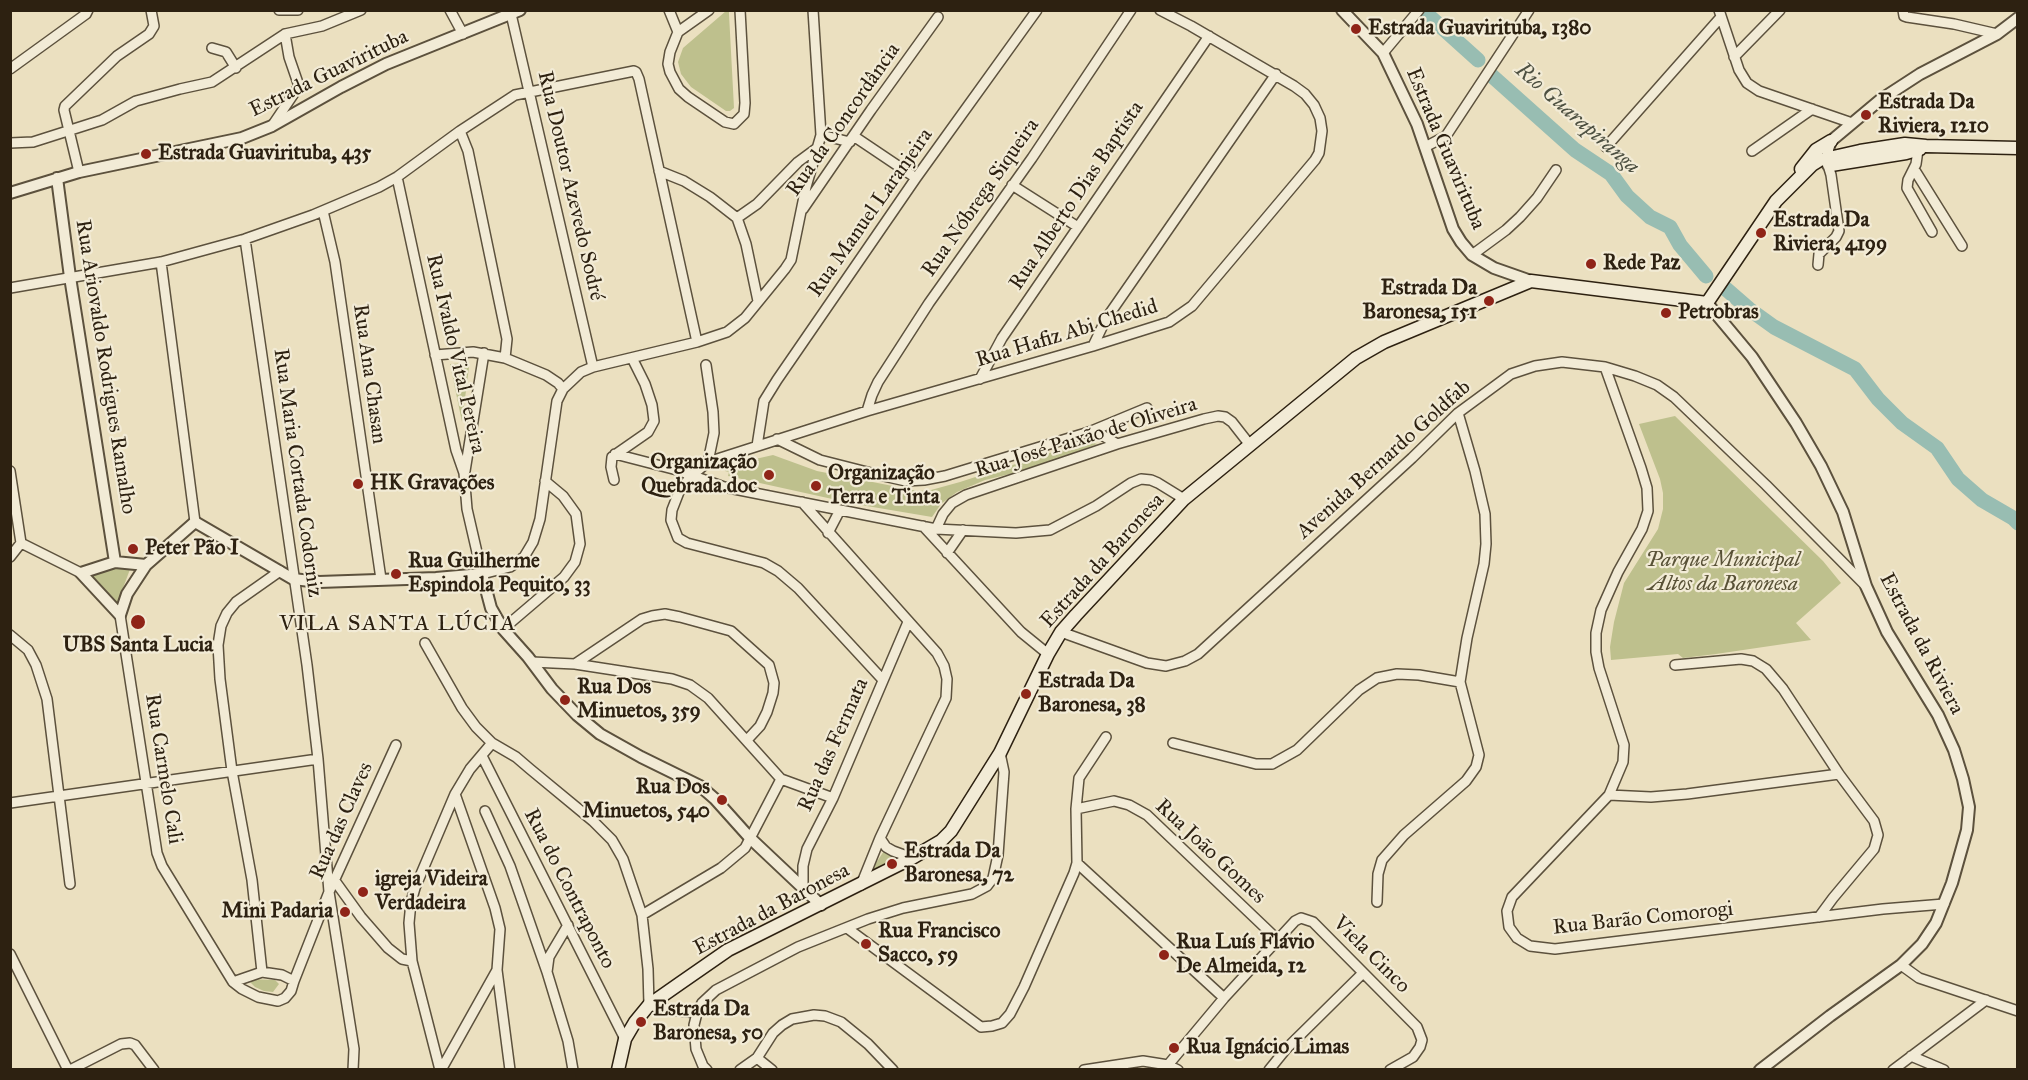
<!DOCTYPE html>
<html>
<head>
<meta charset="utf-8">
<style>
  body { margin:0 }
  #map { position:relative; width:2028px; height:1080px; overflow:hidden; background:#ebe0c0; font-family:"IM FELL Great Primer",serif }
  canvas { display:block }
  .frame { position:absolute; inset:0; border:12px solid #2d2111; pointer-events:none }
</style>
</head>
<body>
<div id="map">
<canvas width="2028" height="1080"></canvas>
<div class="frame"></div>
</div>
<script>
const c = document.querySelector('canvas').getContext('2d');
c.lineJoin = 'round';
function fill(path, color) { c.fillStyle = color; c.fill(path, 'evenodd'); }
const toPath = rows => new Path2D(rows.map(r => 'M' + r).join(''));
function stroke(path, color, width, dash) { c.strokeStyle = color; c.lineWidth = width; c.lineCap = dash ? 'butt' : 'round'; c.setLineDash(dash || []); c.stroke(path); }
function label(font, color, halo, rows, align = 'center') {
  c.font = font + ' "IM FELL Great Primer",serif'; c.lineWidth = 4.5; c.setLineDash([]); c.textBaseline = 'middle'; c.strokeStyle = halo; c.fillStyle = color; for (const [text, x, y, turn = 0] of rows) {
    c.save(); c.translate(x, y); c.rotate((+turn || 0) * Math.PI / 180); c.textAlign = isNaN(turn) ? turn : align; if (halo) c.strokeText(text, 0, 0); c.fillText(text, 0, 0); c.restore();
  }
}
fill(toPath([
  [726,11,729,11,729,14,734,108,730,111,726,111,691,87,681,74,678,62,683,48],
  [469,363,469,367,462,422,450,364],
  [1675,416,1823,561,1841,583,1796,623,1811,640,1716,654,1683,658,1678,654,1611,660,1610,647,1614,622,1624,583,1658,529,1663,509,1663,493,1660,479,1639,424],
  [1087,441,1097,444,1039,467,985,480,957,492,941,504,932,517,855,504,728,476,729,472,725,471,727,468,742,462,773,455,817,471,918,491,931,490,960,482],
  [132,564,117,604,103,587,89,574,95,569],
  [886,848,897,861,868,875],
  [247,979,275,980,279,984,273,992,264,991,255,987]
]), '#bec08d');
stroke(toPath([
  [1428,15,1478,60],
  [1491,75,1575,150,1611,174,1627,196,1650,217,1670,227,1680,245,1706,276],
  [1726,289,1749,309,1774,327,1855,369,1878,399,1902,423,1937,448,1958,479,1982,500,2013,518,2018,523]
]), '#98bdb2', 15);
const minor = toPath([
  [279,10,298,10],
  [450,10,463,34],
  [669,10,678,32],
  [709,10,678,32,670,52,668,64,670,72,679,89,688,97,725,122,734,124,744,114,745,103,740,10],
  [1719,10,1739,70,1747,83,1759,91,1852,123],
  [1903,10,1904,16,1907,17,1954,24,1997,34],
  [511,14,593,367],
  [212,48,226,52,236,68],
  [1383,53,1419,10],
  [1734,57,1780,10],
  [10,69,86,14,88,10],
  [272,126,299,86,289,57,285,34],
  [460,131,468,151,507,339,505,358],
  [821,135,850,142],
  [855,137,916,178],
  [10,143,33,142,102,120,136,101,180,89,212,82,285,34,322,26,361,10],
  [1425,147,1446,136,1529,10],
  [1606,147,1721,17],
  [1918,150,1916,164,1908,180,1907,188,1932,232],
  [1752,151,1812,109],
  [1914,169,1962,246],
  [659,171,684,181,710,197,737,218,746,244,758,301],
  [79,172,64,110,65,106,117,56,149,34,154,26,151,10],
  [397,177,456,450,464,473,467,509,482,574,510,567,524,557,533,542,540,519,557,401,563,389,581,372,593,367,697,342,727,332,745,318,785,269,791,260,806,187,821,135,813,10],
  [1012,185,1078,227],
  [803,209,871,110,938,17],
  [323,211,335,262,381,579],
  [737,218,757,204,798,162,817,148],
  [245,239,307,665,318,759,329,892,354,1049,353,1070],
  [1472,255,1506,230,1520,217,1537,198,1556,170],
  [161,262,195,522],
  [1818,265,1819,254,1836,237,1839,231,1831,175,1828,165],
  [10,288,161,262,245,239,313,215,379,187,397,177,460,131,515,95,634,71,636,72,639,79,697,342],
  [1093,346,1106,319,1276,74],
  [435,355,473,352,505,358,546,375,558,383,563,389],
  [706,365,713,412,714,433,708,462],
  [1605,367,1641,468,1647,488,1648,511,1642,529,1618,572,1601,610,1596,633,1596,652,1599,668,1624,745,1623,762,1609,795,1512,897,1507,911,1509,927,1517,938,1530,946,1555,949,1883,909,1944,904],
  [980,379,1002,338,1209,36],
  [867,411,872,395,878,382,929,303,1032,158,1131,10],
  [1090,432,1100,434,1117,444],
  [777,439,820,460,879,475,906,481,924,480,945,476,1089,432,1147,408],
  [757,446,764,401,777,380,916,178,1037,10],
  [615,454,677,470,724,487,936,529,1016,533,1050,530,1096,506,1131,483,1141,479,1151,480,1158,483,1184,499],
  [10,471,21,543],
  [465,471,484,353],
  [614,480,611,467,612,457,648,432,654,421,652,405,645,384,632,358],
  [802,502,937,653,944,666,947,679,946,698,880,838,886,847,893,851,912,858],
  [923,526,1021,632,1048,654],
  [936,529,943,514,952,503,966,495,1117,444,1204,419,1218,416,1225,417,1232,422,1250,445],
  [828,533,840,510],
  [21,543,81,573],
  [947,553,963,530],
  [10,557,21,543],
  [120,615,157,853,162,866,233,982,262,972,282,975,294,981,329,892,396,745],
  [503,629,564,577,575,562,580,544,576,514,563,496,545,481],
  [1061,632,1147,663,1166,666,1185,661,1198,654,1412,458,1458,413,1511,374,1535,366,1562,362,1605,367,1635,376,1657,385,1674,397,1766,485,1866,586],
  [10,635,28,650,36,665,47,699,70,884],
  [425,643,462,708,476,727,492,743,516,757,530,769,593,821,612,840,623,859,642,915,648,969,649,1005,663,1009,697,1013,702,1003,716,990,798,947,868,919,903,908,972,894,987,886,993,878,998,855,1004,772,1000,753],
  [532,662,575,664,672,679,690,685,708,698,781,779,833,798],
  [575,664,642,619,652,616,665,614,680,617,731,631,769,665,774,683,773,693,767,712,760,726,747,740],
  [1675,665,1741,659,1753,661,1766,669,1783,689,1839,774,1874,821,1878,835,1874,849,1833,898,1819,917],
  [883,680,798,588,778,571,764,563,687,543,678,538,671,520,672,510,679,492,691,476,708,462,867,411,1093,346,1169,322,1192,306,1315,160,1319,153,1322,131,1320,118,1314,105,1305,94,1294,86,1191,26,1160,10],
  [1173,743,1256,764,1272,764,1297,750,1359,690,1377,678,1397,674,1419,675,1460,682],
  [482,756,625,1039],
  [455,794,495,908,500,929,497,970,510,1070],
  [1609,795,1651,797,1687,794,1839,774],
  [10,803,318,759],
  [1076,809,1114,801,1129,805,1147,815,1278,940],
  [485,811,510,866,547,972],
  [1077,863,1224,998],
  [335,881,361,917,388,948,402,959,412,961],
  [861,885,880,838],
  [803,886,803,866,807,849,833,798,908,622],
  [1377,902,1378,874,1382,860,1404,835,1466,781,1476,767,1479,755,1460,682,1467,638,1484,564,1486,544,1485,514,1475,471,1458,413],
  [642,915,721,868,745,848,781,779],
  [568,925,549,957,547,972,568,1041,573,1070],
  [847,928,981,1027,992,1026,1002,1023,1010,1014,1024,987,1074,873,1077,863,1076,809,1079,778,1106,737],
  [10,954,68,1070],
  [1901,965,1919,978,2018,1011],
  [262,972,252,880,232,771,220,679,218,645,221,626,227,613,236,602,280,571],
  [233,982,242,989,258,997,278,1001,285,998,291,991,294,981],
  [697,1013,694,1025,696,1049,703,1066,707,1070],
  [1911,1056,1944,1070],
  [757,1058,773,1033,782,1025,792,1019,814,1015,825,1016,841,1022,868,1044,893,1070],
  [1168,1065,1224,998,1295,921,1301,918,1313,922,1417,1027,1422,1040,1420,1047,1413,1057,1390,1070],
  [70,1070,121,1044,130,1043,135,1045,154,1070],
  [440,1070,412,961,409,923,411,902,415,888,455,794,470,769,492,743],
  [441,1070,497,970],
  [740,1070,757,1058,772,1070],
  [1084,1070,1143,1061,1168,1065,1178,1070],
  [1269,1070,1286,1049,1363,973],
  [1893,1070,1986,1000]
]);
const tertiary = toPath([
  [1342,10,1383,53,1417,124,1453,229,1461,242,1472,255,1494,268,1531,281],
  [1828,165,1828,149,1831,141,1880,100,1920,74,1997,34,2018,18],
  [57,178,70,277,115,562],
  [10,193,79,172,242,138,272,126,341,87,386,64,520,10],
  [1707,303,1752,357,1796,423,1821,466,1843,512,1866,586,1887,632,1938,715,1954,750,1963,779,1969,807,1967,830,1952,883,1936,923,1922,944,1901,965,1830,1016,1760,1070],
  [146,565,115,562,81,573,120,615,127,594,146,565,195,522,293,579,319,582,436,578,482,574,491,608,503,629,528,657,552,689,577,715,600,734,641,757,700,786,715,799,750,838,821,905]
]);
const secondary = toPath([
  [1831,165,1906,153,1920,149],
  [1801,169,1816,150,1831,141],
  [618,1070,625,1039,635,1022,649,1005,679,984,728,950,912,858,941,841,951,831,1000,753,1048,654,1061,632,1076,615,1184,499,1356,358,1384,342,1531,281,1707,303,1776,201,1812,165,1820,160,1860,151,1905,144,1926,146,2018,148]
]);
stroke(minor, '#5c513d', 12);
stroke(tertiary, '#5c513d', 14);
stroke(secondary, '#2d2111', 15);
stroke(minor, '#f2ebd6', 9);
stroke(tertiary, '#f2ebd6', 10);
stroke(secondary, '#f2ebd6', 12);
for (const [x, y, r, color] of [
  [1356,29,6,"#8f2418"],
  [1866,115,6,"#8f2418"],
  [146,154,6,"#8f2418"],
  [1761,233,6,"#8f2418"],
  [1591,264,6,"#8f2418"],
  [1489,301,6,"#8f2418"],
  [1666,313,6,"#8f2418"],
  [769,475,6,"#8f2418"],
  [358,484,6,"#8f2418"],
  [816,486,6,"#8f2418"],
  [133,549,6,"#8f2418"],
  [396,574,6,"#8f2418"],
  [138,622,8,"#8f2418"],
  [1026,694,6,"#8f2418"],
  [565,700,6,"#8f2418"],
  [722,800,6,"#8f2418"],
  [892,864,6,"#8f2418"],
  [363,892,6,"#8f2418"],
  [345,912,6,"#8f2418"],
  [866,944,6,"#8f2418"],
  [1164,955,6,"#8f2418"],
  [641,1022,6,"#8f2418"],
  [1174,1048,6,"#8f2418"]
]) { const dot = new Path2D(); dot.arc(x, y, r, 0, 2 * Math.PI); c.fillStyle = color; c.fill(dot); stroke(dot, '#f2ebd6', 2); }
label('bold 21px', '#2d2111', '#f2ebd6', [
  ["Estrada Guavirituba, 1380",1368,29],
  ["Estrada Da",1878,103],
  ["Riviera, 1210",1878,127],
  ["Estrada Guavirituba, 435",158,154],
  ["Estrada Da",1773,221],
  ["Riviera, 4199",1773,245],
  ["Rede Paz",1603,264],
  ["Estrada Da",1477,289,"right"],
  ["Baronesa, 151",1477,313,"right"],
  ["Petrobras",1678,313],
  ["Organização",757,463,"right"],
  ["Quebrada.doc",757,487,"right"],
  ["Organização",828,474],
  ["Terra e Tinta",828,498],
  ["HK Gravações",370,484],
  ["Peter Pão I",145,549],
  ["Rua Guilherme",408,562],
  ["Espindola Pequito, 33",408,586],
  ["UBS Santa Lucia",138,646,"center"],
  ["Estrada Da",1038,682],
  ["Baronesa, 38",1038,706],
  ["Rua Dos",577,688],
  ["Minuetos, 359",577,712],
  ["Rua Dos",710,788,"right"],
  ["Minuetos, 540",710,812,"right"],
  ["Estrada Da",904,852],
  ["Baronesa, 72",904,876],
  ["igreja Videira",375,880],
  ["Verdadeira",375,904],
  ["Mini Padaria",333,912,"right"],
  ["Rua Francisco",878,932],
  ["Sacco, 59",878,956],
  ["Rua Luís Flávio",1176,943],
  ["De Almeida, 12",1176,967],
  ["Estrada Da",653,1010],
  ["Baronesa, 50",653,1034],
  ["Rua Ignácio Limas",1186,1048]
], 'left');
label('21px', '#2d2111', '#f2ebd6', [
  ["Estrada Guavirituba",329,74,-26],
  ["Rua da Concordância",844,120,-55],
  ["Estrada Guavirituba",1445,149,67],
  ["Rua Doutor Azevedo Sodré",570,186,77],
  ["Rua Alberto Dias Baptista",1077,196,-56],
  ["Rua Nóbrega Siqueira",981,198,-55],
  ["Rua Manuel Laranjeira",871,213,-55],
  ["Rua Hafiz Abi Chedid",1067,334,-17],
  ["Rua Ivaldo Vital Pereira",455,354,77],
  ["Rua Ariovaldo Rodrigues Ramalho",105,367,81],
  ["Rua Ana Chasan",369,374,82],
  ["Rua José Paixão de Oliveira",1086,438,-17],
  ["Avenida Bernardo Goldfab",1384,460,-42],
  ["Rua Maria Cortada Codorniz",297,473,82],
  ["Estrada da Baronesa",1103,561,-48],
  ["Estrada da Riviera",1921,644,62],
  ["Rua das Fermata",834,745,-66],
  ["Rua Carmelo Cali",163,769,81],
  ["Rua das Claves",342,821,-66],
  ["Rua João Gomes",1210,852,43],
  ["Rua do Contraponto",569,889,63],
  ["Estrada da Baronesa",772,910,-28],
  ["Rua Barão Comorogi",1643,919,-6],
  ["Viela Cinco",1371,955,45]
]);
label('italic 21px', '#585136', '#f2ebd6', [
  ["Parque Municipal",1723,561],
  ["Altos da Baronesa",1723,585]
]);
label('italic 22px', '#4d5041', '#f2ebd6', [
  ["Rio Guarapiranga",1577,119,41]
]);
c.letterSpacing = '1.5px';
label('22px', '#2d2111', '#f2ebd6', [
  ["VILA SANTA LÚCIA",398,625]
]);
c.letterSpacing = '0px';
</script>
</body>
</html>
